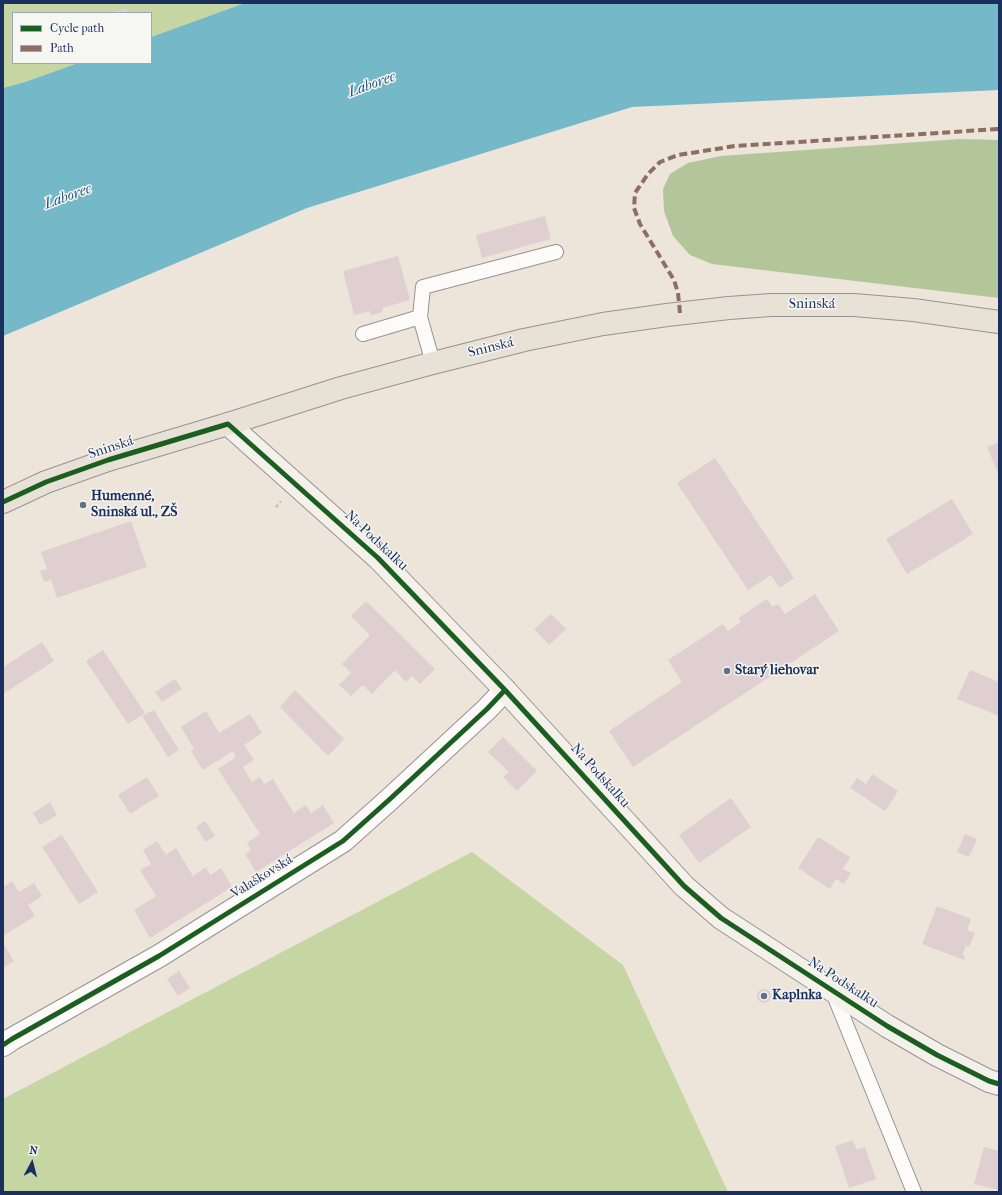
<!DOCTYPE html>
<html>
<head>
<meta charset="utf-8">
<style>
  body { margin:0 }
  #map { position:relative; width:1002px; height:1195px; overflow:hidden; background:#ede4da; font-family:"IM FELL French Canon",serif }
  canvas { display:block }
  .frame { position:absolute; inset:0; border:4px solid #1b2f5e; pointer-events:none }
  .legend { position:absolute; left:12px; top:12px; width:140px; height:52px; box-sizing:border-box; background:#f6f6f2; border:1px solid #9ea6b7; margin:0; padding:5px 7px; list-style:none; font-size:12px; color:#1b2f5e }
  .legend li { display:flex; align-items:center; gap:8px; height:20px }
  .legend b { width:20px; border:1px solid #9ea6b7 }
  .north { position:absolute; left:12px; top:1143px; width:40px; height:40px; -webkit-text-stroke:3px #f6f6f2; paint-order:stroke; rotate:7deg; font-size:11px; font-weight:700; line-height:16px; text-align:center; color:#1b2f5e }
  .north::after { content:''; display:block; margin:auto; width:14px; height:18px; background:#1b2f5e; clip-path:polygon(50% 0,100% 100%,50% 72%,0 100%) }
</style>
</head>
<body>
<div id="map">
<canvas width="1002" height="1195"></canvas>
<div class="frame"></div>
<ul class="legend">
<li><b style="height:5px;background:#1b5e20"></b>Cycle path</li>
<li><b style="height:5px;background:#8d6e63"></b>Path</li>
</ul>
<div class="north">N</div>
</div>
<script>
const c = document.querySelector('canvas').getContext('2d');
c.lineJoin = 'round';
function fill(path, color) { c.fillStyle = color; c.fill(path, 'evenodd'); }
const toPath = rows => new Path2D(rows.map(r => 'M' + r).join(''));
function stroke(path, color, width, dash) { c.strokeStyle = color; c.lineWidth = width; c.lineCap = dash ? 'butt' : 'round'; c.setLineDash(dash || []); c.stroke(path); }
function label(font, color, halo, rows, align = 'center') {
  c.font = font + ' "IM FELL French Canon",serif'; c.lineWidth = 3; c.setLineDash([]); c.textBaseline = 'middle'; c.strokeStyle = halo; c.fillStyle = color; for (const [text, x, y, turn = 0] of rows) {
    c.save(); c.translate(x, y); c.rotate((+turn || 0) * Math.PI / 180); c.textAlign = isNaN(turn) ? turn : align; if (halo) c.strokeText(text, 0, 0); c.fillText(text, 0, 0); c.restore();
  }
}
fill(toPath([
  [3,3,245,3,151,37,151,13,13,13,13,63,78,63,25,82,3,88],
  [472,852,623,965,728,1192,3,1192,3,1099]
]), '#c6d6a2');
fill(toPath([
  [960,139,999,140,999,298,712,264,690,255,673,236,664,211,663,189,670,174,688,163,721,156]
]), '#b3c69a');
fill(toPath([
  [245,3,999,3,999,90,632,107,307,208,3,336,3,88,25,82,78,63,151,63,151,37]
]), '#75b9c8');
fill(toPath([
  [126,8,128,13,111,13],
  [545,216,551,239,482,258,476,235],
  [398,256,410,300,382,308,383,312,371,315,370,311,354,315,343,271],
  [999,442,999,476,987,447],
  [715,458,794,578,780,588,771,575,748,590,677,483],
  [952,499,973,534,907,574,886,539],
  [131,521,147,567,57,598,51,580,44,582,40,571,47,569,41,552],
  [815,594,839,631,633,767,609,731,682,682,668,660,723,624,728,631,741,622,738,618,767,599,772,607,778,604,785,614],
  [366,601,435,669,420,684,412,676,406,682,395,670,372,694,363,685,351,696,339,685,351,673,342,664,370,635,351,616],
  [551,614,566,629,549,645,534,629],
  [42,642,54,661,3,694,3,667],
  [103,650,145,713,128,724,86,661],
  [970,670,999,682,999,716,957,699],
  [175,679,182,689,162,702,155,692],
  [295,690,344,739,328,756,280,707],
  [154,710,179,750,168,757,142,716],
  [206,711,219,733,250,714,262,733,244,745,254,760,243,767,252,782,260,777,264,784,273,779,294,813,306,805,311,813,323,805,334,823,256,872,245,854,251,850,247,843,260,834,218,769,236,757,233,751,203,770,191,751,194,749,181,727],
  [503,737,537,771,517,791,503,777,509,772,488,752],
  [872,774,898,791,885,811,850,788,857,778,866,784],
  [147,777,159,796,130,814,118,795],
  [731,798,751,827,699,863,679,835],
  [50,802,57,815,40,825,33,813],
  [205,821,215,836,205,842,196,827],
  [965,834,977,839,969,857,957,852],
  [62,835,98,892,79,904,42,847],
  [818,837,850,857,843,869,851,873,844,884,836,879,830,889,798,868],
  [157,841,166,855,176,848,193,876,206,867,210,875,221,868,232,887,150,938,134,910,156,896,140,870,151,864,143,850],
  [12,881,19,892,34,883,42,896,28,905,35,916,3,936,3,887],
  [937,906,971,919,967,930,975,933,969,947,966,945,962,955,965,956,964,960,922,944],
  [3,943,14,961,3,968],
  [179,971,190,988,178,996,167,979],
  '757 996a7 7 0 1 1 14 0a7 7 0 1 1-14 0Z',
  [853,1140,857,1150,865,1147,876,1179,849,1188,835,1146],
  [984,1147,999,1151,999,1190,974,1184]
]), '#e0cfd1');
const lane = toPath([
  [363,334,420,317],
  [433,363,420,317,423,287,556,252],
  [832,990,914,1192]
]);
const street = toPath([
  [3,1045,12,1039,159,956,343,841,390,799,487,709,505,690]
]);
const secondary = toPath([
  [228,424,378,558,505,690,684,886,721,918,887,1026,937,1055,989,1081,999,1084]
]);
const primary = toPath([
  [3,502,46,482,108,460,228,424,341,388,433,363,524,340,603,324,667,315,729,308,771,305,854,305,913,310,999,322]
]);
stroke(lane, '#959396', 16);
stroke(street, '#959396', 24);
stroke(secondary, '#959396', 24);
stroke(primary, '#959396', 24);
stroke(toPath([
  [276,507,281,501]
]), '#c0c0c3', 2.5, [3, 3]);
stroke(lane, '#fcfbf9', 14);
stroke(street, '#fcfbf9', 22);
stroke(secondary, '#f4f1eb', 22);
stroke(primary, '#e8e1d5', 22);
stroke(toPath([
  [680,313,678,293,674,280,640,224,634,208,635,193,648,174,660,162,678,155,735,146,999,129]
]), '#8d6e63', 4, [8, 4]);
stroke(toPath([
  [3,502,46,482,108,460,228,424,378,558,505,690,684,886,721,918,887,1026,937,1055,989,1081,999,1084],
  [3,1045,12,1039,159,956,343,841,390,799,487,709,505,690]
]), '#1b5e20', 5);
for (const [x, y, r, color] of [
  [83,505,4,"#646e89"],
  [727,671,4,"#646e89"],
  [764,996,4,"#646e89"]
]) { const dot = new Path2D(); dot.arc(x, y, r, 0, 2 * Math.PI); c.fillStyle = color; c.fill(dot); stroke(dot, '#f6f6f2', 1.5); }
label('14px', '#1b2f5e', '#f6f6f2', [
  ["Sninská",812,305],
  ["Sninská",491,348,-14],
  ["Sninská",111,448,-18],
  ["Na Podskalku",376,541,43],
  ["Na Podskalku",600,776,48],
  ["Valaškovská",262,877,-32],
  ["Na Podskalku",843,983,33]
]);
label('bold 14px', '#1b2f5e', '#f6f6f2', [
  ["Humenné,",91,497],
  ["Sninská ul., ZŠ",91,513],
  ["Starý liehovar",735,671],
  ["Kaplnka",772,996]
], 'left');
label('italic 15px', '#285981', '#f6f6f2', [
  ["Laborec",372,85,-20],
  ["Laborec",68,197,-20]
]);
</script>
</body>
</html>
